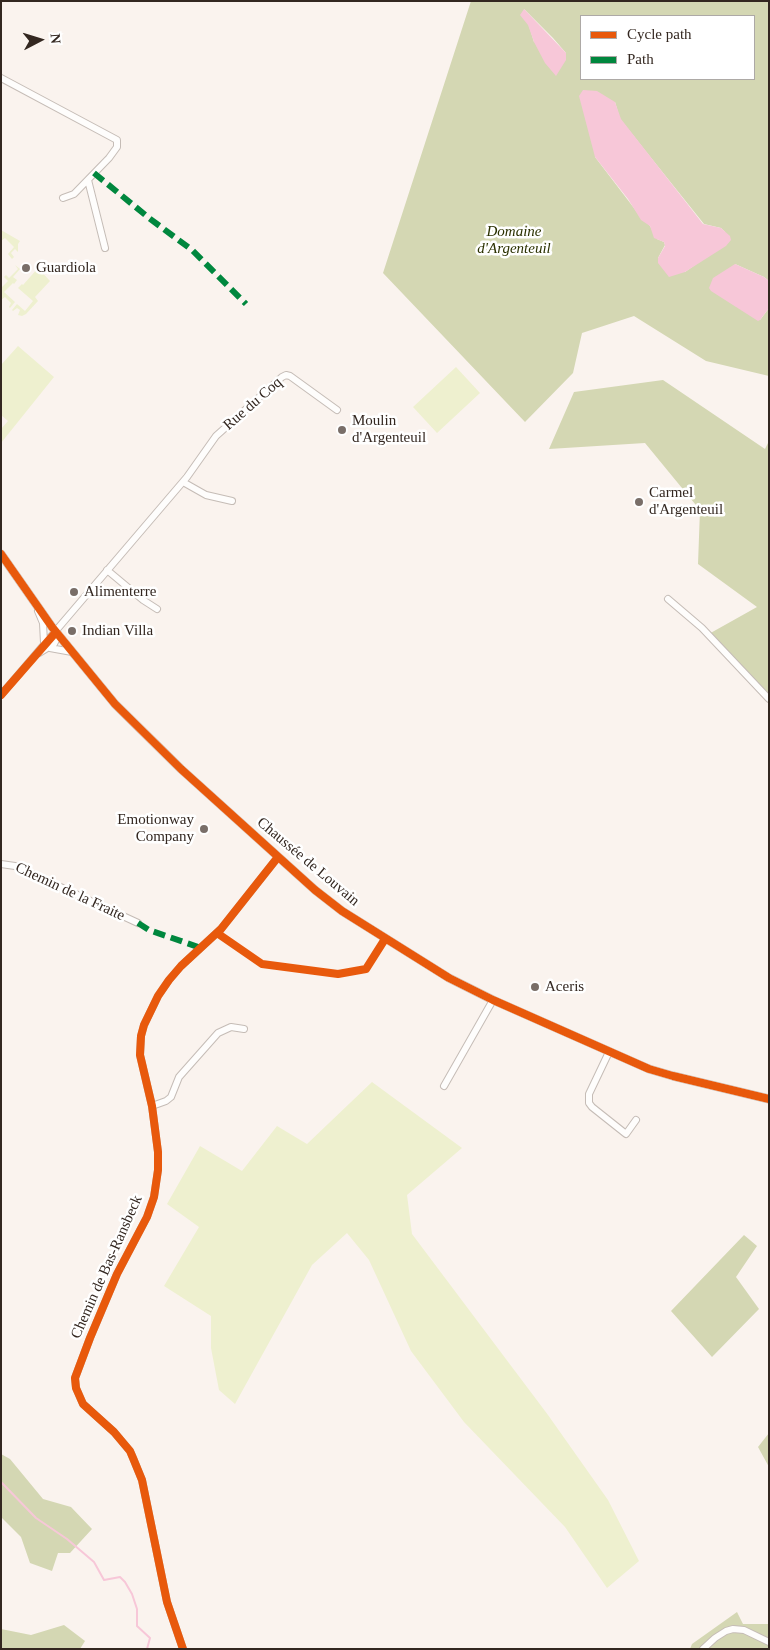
<!DOCTYPE html>
<html>
<head>
<meta charset="utf-8">
<style>
  body { margin:0 }
  #map { position:relative; width:770px; height:1650px; overflow:hidden; background:#faf3ee; font-family:Georgia,serif }
  canvas { display:block }
  .frame { position:absolute; inset:0; border:2px solid #332720; pointer-events:none }
  .legend { position:absolute; left:580px; top:15px; width:175px; height:65px; box-sizing:border-box; background:#fff; border:1px solid #ada9a6; margin:0; padding:6px 9px; list-style:none; font-size:15px; color:#332720 }
  .legend li { display:flex; align-items:center; gap:10px; height:25px }
  .legend b { width:25px; border:1px solid #ada9a6 }
  .north { position:absolute; left:15px; top:15px; width:50px; height:50px; -webkit-text-stroke:4px #fff; paint-order:stroke; rotate:85deg; font-size:14px; font-weight:700; line-height:20px; text-align:center; color:#332720 }
  .north::after { content:''; display:block; margin:auto; width:18px; height:22px; background:#332720; clip-path:polygon(50% 0,100% 100%,50% 72%,0 100%) }
</style>
</head>
<body>
<div id="map">
<canvas width="770" height="1650"></canvas>
<div class="frame"></div>
<ul class="legend">
<li><b style="height:6px;background:#e8590c"></b>Cycle path</li>
<li><b style="height:6px;background:#00873e"></b>Path</li>
</ul>
<div class="north">N</div>
</div>
<script>
const c = document.querySelector('canvas').getContext('2d');
c.lineJoin = 'round';
function fill(path, color) { c.fillStyle = color; c.fill(path, 'evenodd'); }
const toPath = rows => new Path2D(rows.map(r => 'M' + r).join(''));
function stroke(path, color, width, dash) { c.strokeStyle = color; c.lineWidth = width; c.lineCap = dash ? 'butt' : 'round'; c.setLineDash(dash || []); c.stroke(path); }
function label(font, color, halo, rows, align = 'center') {
  c.font = font + ' Georgia,serif'; c.lineWidth = 5; c.setLineDash([]); c.textBaseline = 'middle'; c.strokeStyle = halo; c.fillStyle = color; for (const [text, x, y, turn = 0] of rows) {
    c.save(); c.translate(x, y); c.rotate((+turn || 0) * Math.PI / 180); c.textAlign = isNaN(turn) ? turn : align; if (halo) c.strokeText(text, 0, 0); c.fillText(text, 0, 0); c.restore();
  }
}
fill(toPath([
  [1,230,20,241,18,244,18,252,15,249,11,253,14,257,12,259,8,254,14,247,5,238,1,241],
  [15,265,20,269,13,277,17,280,14,284,13,283,4,292,15,302,10,308,9,307,11,303,5,297,1,300,1,286,2,287,8,281,4,277,6,275,9,278,18,269],
  [38,268,50,281,35,297,38,301,26,314,22,316,18,315,20,310,17,308,13,311,12,310,17,304,25,311,33,301,18,288,22,284,23,285],
  [18,346,54,377,1,443,1,429,8,421,1,415,1,365],
  [456,367,480,393,437,433,413,407],
  [372,1082,462,1148,407,1195,412,1234,548,1415,608,1500,639,1561,607,1588,565,1527,464,1422,411,1351,369,1260,347,1233,312,1265,235,1404,219,1390,211,1348,211,1316,164,1286,199,1227,167,1204,200,1146,242,1171,277,1126,307,1144]
]), '#eef0cf');
fill(toPath([
  [471,1,769,1,769,281,764,277,735,264,760,320,769,308,769,376,706,361,634,316,582,333,573,373,525,422,383,273],
  [524,9,553,38,566,53,534,42],
  [581,16,754,16,754,79,581,79],
  [615,102,620,119,704,224,721,228,725,232,699,262,685,272,658,258,665,245,664,242,657,239,650,226,637,212,595,157],
  [663,380,765,449,769,441,769,702,707,635,757,607,698,564,700,510,645,443,549,449,574,392],
  [744,1235,757,1246,736,1277,759,1309,712,1357,671,1311],
  [769,1433,769,1467,758,1447],
  [1,1454,10,1459,43,1499,71,1507,92,1529,70,1553,58,1553,52,1571,30,1563,21,1537,1,1517],
  [737,1612,743,1624,769,1624,769,1649,690,1649,692,1644],
  [64,1625,85,1641,80,1649,1,1649,1,1629,31,1635]
]), '#d4d7b3');
fill(toPath([
  [524,9,566,53,566,60,556,76,545,63,534,42,528,25,520,15],
  [583,90,597,91,615,102,621,119,703,224,721,228,730,236,731,240,726,246,685,272,669,277,658,263,658,258,665,246,664,242,654,238,650,226,641,220,628,199,595,157,579,96],
  [735,264,764,277,769,281,769,308,760,320,758,321,711,291,709,288,713,278]
]), '#f7c7d8');
stroke(toPath([
  [1,1482,36,1518,67,1539,94,1562,104,1580,120,1577,125,1582,132,1594,137,1609,137,1626,150,1638,147,1649]
]), '#f7c7d8', 2);
const minor = toPath([
  [1,78,117,140,117,147,109,158,74,194,63,198],
  [88,180,105,248],
  [183,482,206,495,232,501],
  [107,570,143,600,157,609],
  [668,599,702,628,769,699],
  [38,611,43,623,44,643],
  [50,648,72,652],
  [39,653,54,644,57,638,56,632],
  [1,695,187,477,216,436,282,377,286,375,290,376,337,410],
  [1,864,15,866,138,923],
  [609,1052,589,1094,589,1103,592,1107,626,1134,636,1120],
  [444,1086,493,1000],
  [152,1106,166,1101,171,1097,179,1077,218,1033,231,1027,244,1029],
  [183,1649,167,1602,142,1480,133,1458,130,1451,114,1432,83,1404,76,1388,75,1378,90,1338,117,1274,147,1217,154,1197,158,1170,158,1152,152,1106,140,1055,141,1036,144,1025,158,996,169,980,181,966,221,929,278,857],
  [703,1649,715,1638,726,1631,733,1629,744,1630,769,1642]
]);
const major = toPath([
  [1,554,52,627,115,704,181,769,315,890,342,911,449,978,493,1000,649,1069,673,1076,769,1099]
]);
stroke(minor, '#c5bcb6', 8);
stroke(major, '#c5bcb6', 9);
stroke(minor, '#fefdfc', 6);
stroke(major, '#fefdfc', 8);
stroke(toPath([
  [94,173,149,218,192,250,246,304],
  [138,923,149,930,201,948]
]), '#00873e', 6, [12, 6]);
stroke(toPath([
  [1,554,52,627,115,704,181,769,315,890,342,911,449,978,493,1000,649,1069,673,1076,769,1099],
  [1,695,56,632],
  [217,933,262,964,338,974,366,969,385,939],
  [183,1649,167,1602,142,1480,133,1458,130,1451,114,1432,83,1404,76,1388,75,1378,90,1338,117,1274,147,1217,154,1197,158,1170,158,1152,152,1106,140,1055,141,1036,144,1025,158,996,169,980,181,966,221,929,278,857]
]), '#e8590c', 8);
for (const [x, y, r, color] of [
  [26,268,5,"#796e68"],
  [342,430,5,"#796e68"],
  [639,502,5,"#796e68"],
  [74,592,5,"#796e68"],
  [72,631,5,"#796e68"],
  [204,829,5,"#796e68"],
  [535,987,5,"#796e68"]
]) { const dot = new Path2D(); dot.arc(x, y, r, 0, 2 * Math.PI); c.fillStyle = color; c.fill(dot); stroke(dot, '#fff', 2); }
label('italic 15px', '#2b3100', '#fff', [
  ["Domaine",514,232],
  ["d'Argenteuil",514,249]
]);
label('15px', '#332720', '#fff', [
  ["Guardiola",36,268],
  ["Moulin",352,421],
  ["d'Argenteuil",352,438],
  ["Carmel",649,493],
  ["d'Argenteuil",649,510],
  ["Alimenterre",84,592],
  ["Indian Villa",82,631],
  ["Emotionway",194,820,"right"],
  ["Company",194,837,"right"],
  ["Aceris",545,987]
], 'left');
label('15px', '#332720', '#fff', [
  ["Rue du Coq",253,404,-41],
  ["Chaussée de Louvain",308,862,40],
  ["Chemin de la Fraite",70,892,25],
  ["Chemin de Bas-Ransbeck",107,1267,-66]
]);
</script>
</body>
</html>
